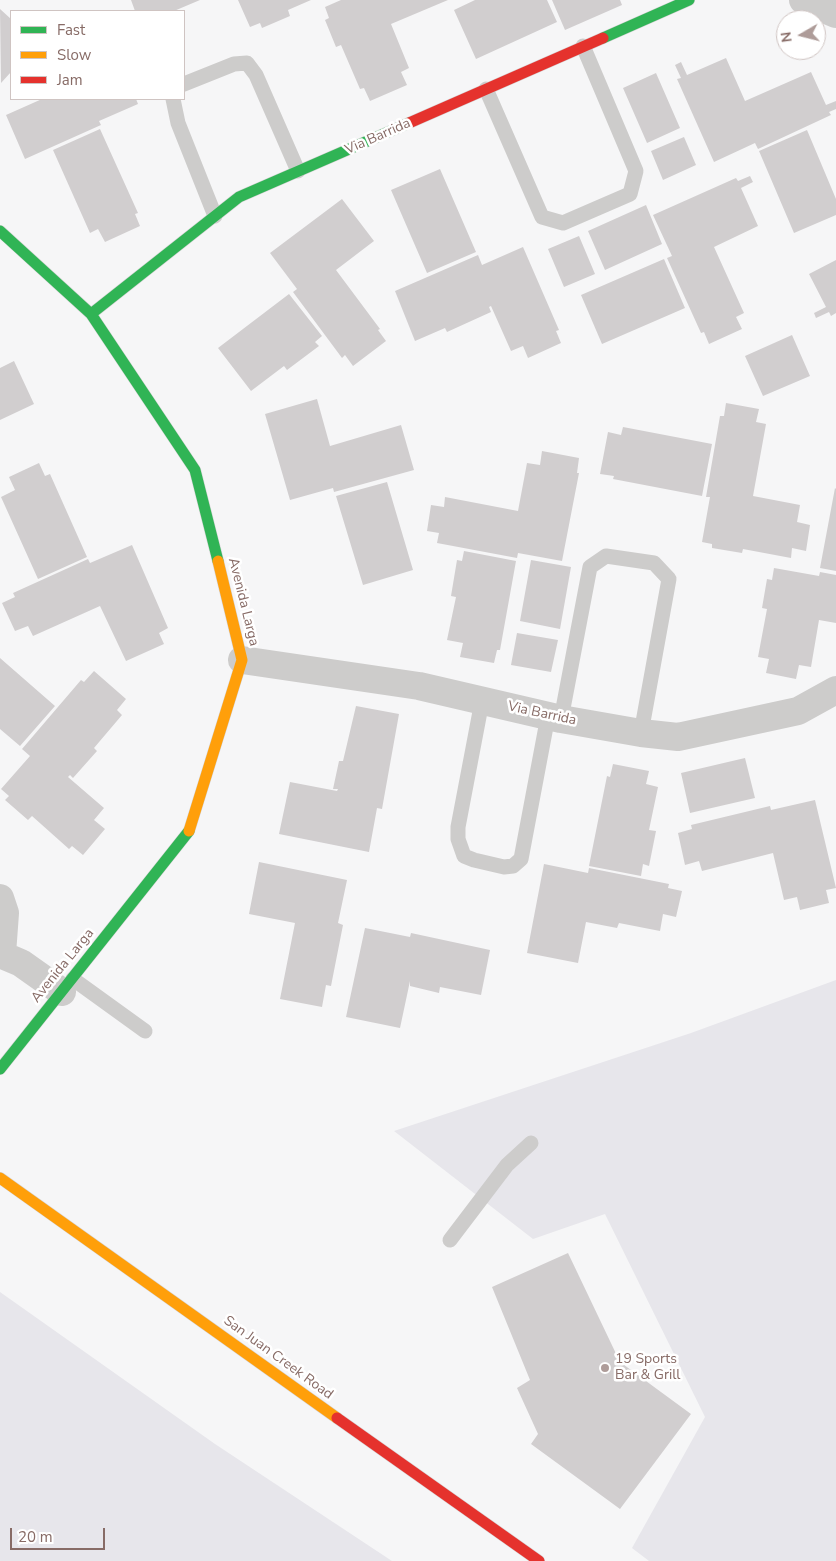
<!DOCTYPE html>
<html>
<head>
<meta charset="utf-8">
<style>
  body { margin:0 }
  #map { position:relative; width:836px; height:1561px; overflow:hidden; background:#f6f6f7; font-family:"Nunito Sans",sans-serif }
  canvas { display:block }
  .legend { position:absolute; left:10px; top:10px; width:175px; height:90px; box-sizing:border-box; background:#fff; border:1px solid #cfc4c2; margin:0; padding:6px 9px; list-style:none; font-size:15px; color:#876b66 }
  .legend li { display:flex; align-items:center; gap:10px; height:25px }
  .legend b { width:25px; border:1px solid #cfc4c2 }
  .north { position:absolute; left:776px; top:10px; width:50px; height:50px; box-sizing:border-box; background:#fff; border:1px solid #cfc4c2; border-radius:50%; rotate:262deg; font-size:14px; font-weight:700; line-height:20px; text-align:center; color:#876b66 }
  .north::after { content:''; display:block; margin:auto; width:18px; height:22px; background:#ae9c99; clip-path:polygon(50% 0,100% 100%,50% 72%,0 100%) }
  .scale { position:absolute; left:10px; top:1528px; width:95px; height:22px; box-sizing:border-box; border:2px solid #876b66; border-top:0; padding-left:6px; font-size:15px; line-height:18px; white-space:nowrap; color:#876b66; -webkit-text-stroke:4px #fff; paint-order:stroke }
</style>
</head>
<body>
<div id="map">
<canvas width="836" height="1561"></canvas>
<ul class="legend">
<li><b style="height:6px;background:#30b455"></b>Fast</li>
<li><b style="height:6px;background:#ff9f0a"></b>Slow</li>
<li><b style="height:6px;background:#e5322d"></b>Jam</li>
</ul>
<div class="north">N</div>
<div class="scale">20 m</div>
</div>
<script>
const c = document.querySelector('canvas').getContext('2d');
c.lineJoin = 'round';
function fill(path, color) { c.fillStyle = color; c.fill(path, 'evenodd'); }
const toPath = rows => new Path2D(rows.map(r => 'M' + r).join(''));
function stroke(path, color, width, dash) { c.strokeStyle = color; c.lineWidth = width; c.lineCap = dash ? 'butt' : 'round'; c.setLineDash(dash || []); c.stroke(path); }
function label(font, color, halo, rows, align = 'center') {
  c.font = font + ' "Nunito Sans",sans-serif'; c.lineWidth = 5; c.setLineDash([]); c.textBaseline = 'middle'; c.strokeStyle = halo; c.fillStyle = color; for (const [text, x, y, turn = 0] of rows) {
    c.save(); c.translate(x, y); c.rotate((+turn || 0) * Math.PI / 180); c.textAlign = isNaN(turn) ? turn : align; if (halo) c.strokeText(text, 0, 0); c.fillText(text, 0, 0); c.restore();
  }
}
fill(toPath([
  [836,980,836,1561,649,1561,632,1548,705,1417,605,1214,533,1239,394,1131,691,1033],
  [0,1292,215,1444,392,1561,0,1561]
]), '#e7e6eb');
fill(toPath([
  [131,0,200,0,174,11,135,11],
  [238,0,311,0,288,10,290,16,262,28,260,23,250,27],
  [341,0,448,0,391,24,409,68,401,72,407,85,370,101,364,88,360,89,341,45,336,47,325,20,329,18,325,7],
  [475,0,547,0,557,22,476,59,454,10],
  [552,0,620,0,622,5,565,30],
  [0,9,11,19,11,72,1,83],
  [726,58,745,101,811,72,826,105,836,101,836,109,829,112,831,115,758,149,755,143,714,162,677,79,681,78,675,65,681,62,687,75],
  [656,73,680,128,647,143,623,88],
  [42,99,136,99,138,104,99,121,101,125,25,159,6,115],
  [100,129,138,213,135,214,140,226,105,242,98,229,90,233,53,150],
  [807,130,836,199,836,215,794,233,759,151],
  [684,137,696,165,663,180,651,151],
  [440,169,476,252,427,273,391,190],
  [750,176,753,182,741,188,758,226,714,247,744,313,736,317,742,329,709,344,704,332,701,333,667,258,672,256,653,215,736,178,738,181],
  [342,199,374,241,336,270,380,329,378,330,386,341,353,366,345,355,342,358,293,292,297,289,270,253],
  [646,205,662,244,605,270,588,231],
  [579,236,595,274,564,287,548,249],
  [523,247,559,330,556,331,561,343,528,358,523,346,511,351,491,306,489,307,491,312,447,332,445,328,415,341,395,291,478,255,482,265],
  [664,259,685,308,602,344,581,295],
  [836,260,836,313,831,316,829,312,816,318,814,313,826,307,809,274],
  [289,294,322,336,315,342,319,346,287,370,284,366,251,391,218,348],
  [792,335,810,376,763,396,745,356],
  [14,361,34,404,0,420,0,368],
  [317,399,330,446,401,425,414,470,334,492,333,488,290,500,265,414],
  [726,403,759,409,756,422,766,424,753,496,800,505,797,522,810,525,806,551,792,548,791,558,743,549,742,553,712,548,712,544,702,542,710,497,706,497,720,416,724,416],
  [623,427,712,444,702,496,613,479,614,476,600,474,608,432,621,435],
  [542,451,579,458,577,473,579,473,562,561,518,553,517,558,437,543,439,533,427,531,431,505,444,507,445,497,518,511,527,463,540,465],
  [39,463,45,476,50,474,87,557,38,579,1,497,15,490,9,477],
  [387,482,413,570,363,585,336,496],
  [835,488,836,489,836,571,820,568],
  [132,545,168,628,159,633,164,644,126,661,100,606,33,636,28,626,15,631,2,603,15,597,13,593,88,559,90,563],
  [464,551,516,561,500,650,497,650,494,663,460,657,463,643,447,640,456,597,451,596,457,560,462,561],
  [531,560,571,567,560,629,520,621],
  [774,568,819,576,820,572,836,575,836,623,819,620,811,667,799,665,796,679,766,673,769,659,758,657,767,609,762,608,767,579,772,580],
  [517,633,558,640,551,672,511,665],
  [0,658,55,706,20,746,0,729],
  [94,671,126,699,117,710,122,715,94,748,97,751,73,778,70,775,68,777,104,808,94,820,105,829,83,855,72,846,69,849,32,816,28,820,5,800,9,796,1,789,30,756,22,749,81,680,84,682],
  [356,706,399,714,382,809,377,808,369,852,279,834,290,782,337,791,338,789,333,789,339,761,343,761],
  [745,758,755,798,690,813,681,773],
  [613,764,649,771,646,784,658,787,649,830,656,831,649,866,643,864,641,876,589,866,607,776,610,777],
  [815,800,836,888,826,890,829,903,800,910,797,897,784,900,773,853,702,871,699,861,685,865,678,833,692,829,691,825,770,806,771,810],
  [259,862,347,880,338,923,343,925,331,986,326,985,322,1007,280,999,295,923,249,914],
  [544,864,588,873,589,868,669,884,668,888,682,891,676,917,663,914,660,931,619,923,617,928,586,922,578,963,527,953],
  [365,928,410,937,411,933,490,950,481,995,440,987,439,993,410,986,410,981,400,1028,346,1017],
  [568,1253,620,1362,691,1414,620,1509,531,1444,538,1434,517,1388,530,1380,492,1287]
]), '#d1cecf');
const fast = toPath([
  [603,38,689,0],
  [0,231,91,314,195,470,218,561],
  [91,314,239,197,409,123],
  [0,1069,189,831]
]);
const slow = toPath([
  [189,831,242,660,218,561],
  [0,1178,337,1418]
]);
const jam = toPath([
  [409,123,603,38],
  [337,1418,539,1561]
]);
stroke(fast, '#d5d3d4', 12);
stroke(slow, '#d5d3d4', 12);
stroke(jam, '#d5d3d4', 12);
stroke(toPath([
  [184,84,234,64,247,63,256,75,298,171],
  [486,89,542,217,563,223,630,194,636,171,583,46],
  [173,99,178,123,215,216],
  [482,701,458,827,458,839,464,856,474,860,504,867,513,866,521,859,548,716],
  [561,719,590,567,606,556,654,563,669,579,641,733],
  [73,979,145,1031],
  [450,1240,507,1165,531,1143]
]), '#cdcccb', 15);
stroke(toPath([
  [803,0,836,14],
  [242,660,419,686,561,719,641,733,678,737,798,711,836,690],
  [0,898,5,913,2,954],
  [0,954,21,963,62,992]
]), '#cdcccb', 28);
stroke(fast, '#30b455', 11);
stroke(slow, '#ff9f0a', 11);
stroke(jam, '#e5322d', 11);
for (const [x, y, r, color] of [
  [605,1368,5,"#ae9c99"]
]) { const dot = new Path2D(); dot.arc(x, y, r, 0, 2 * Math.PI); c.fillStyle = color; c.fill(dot); stroke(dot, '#fff', 2); }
label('14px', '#876b66', '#fff', [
  ["Via Barrida",378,137,-24],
  ["Avenida Larga",243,602,76],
  ["Via Barrida",542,714,12],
  ["Avenida Larga",63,966,-51],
  ["San Juan Creek Road",278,1358,36]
]);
label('14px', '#876b66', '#fff', [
  ["19 Sports",615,1360],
  ["Bar & Grill",615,1376]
], 'left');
</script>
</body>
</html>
